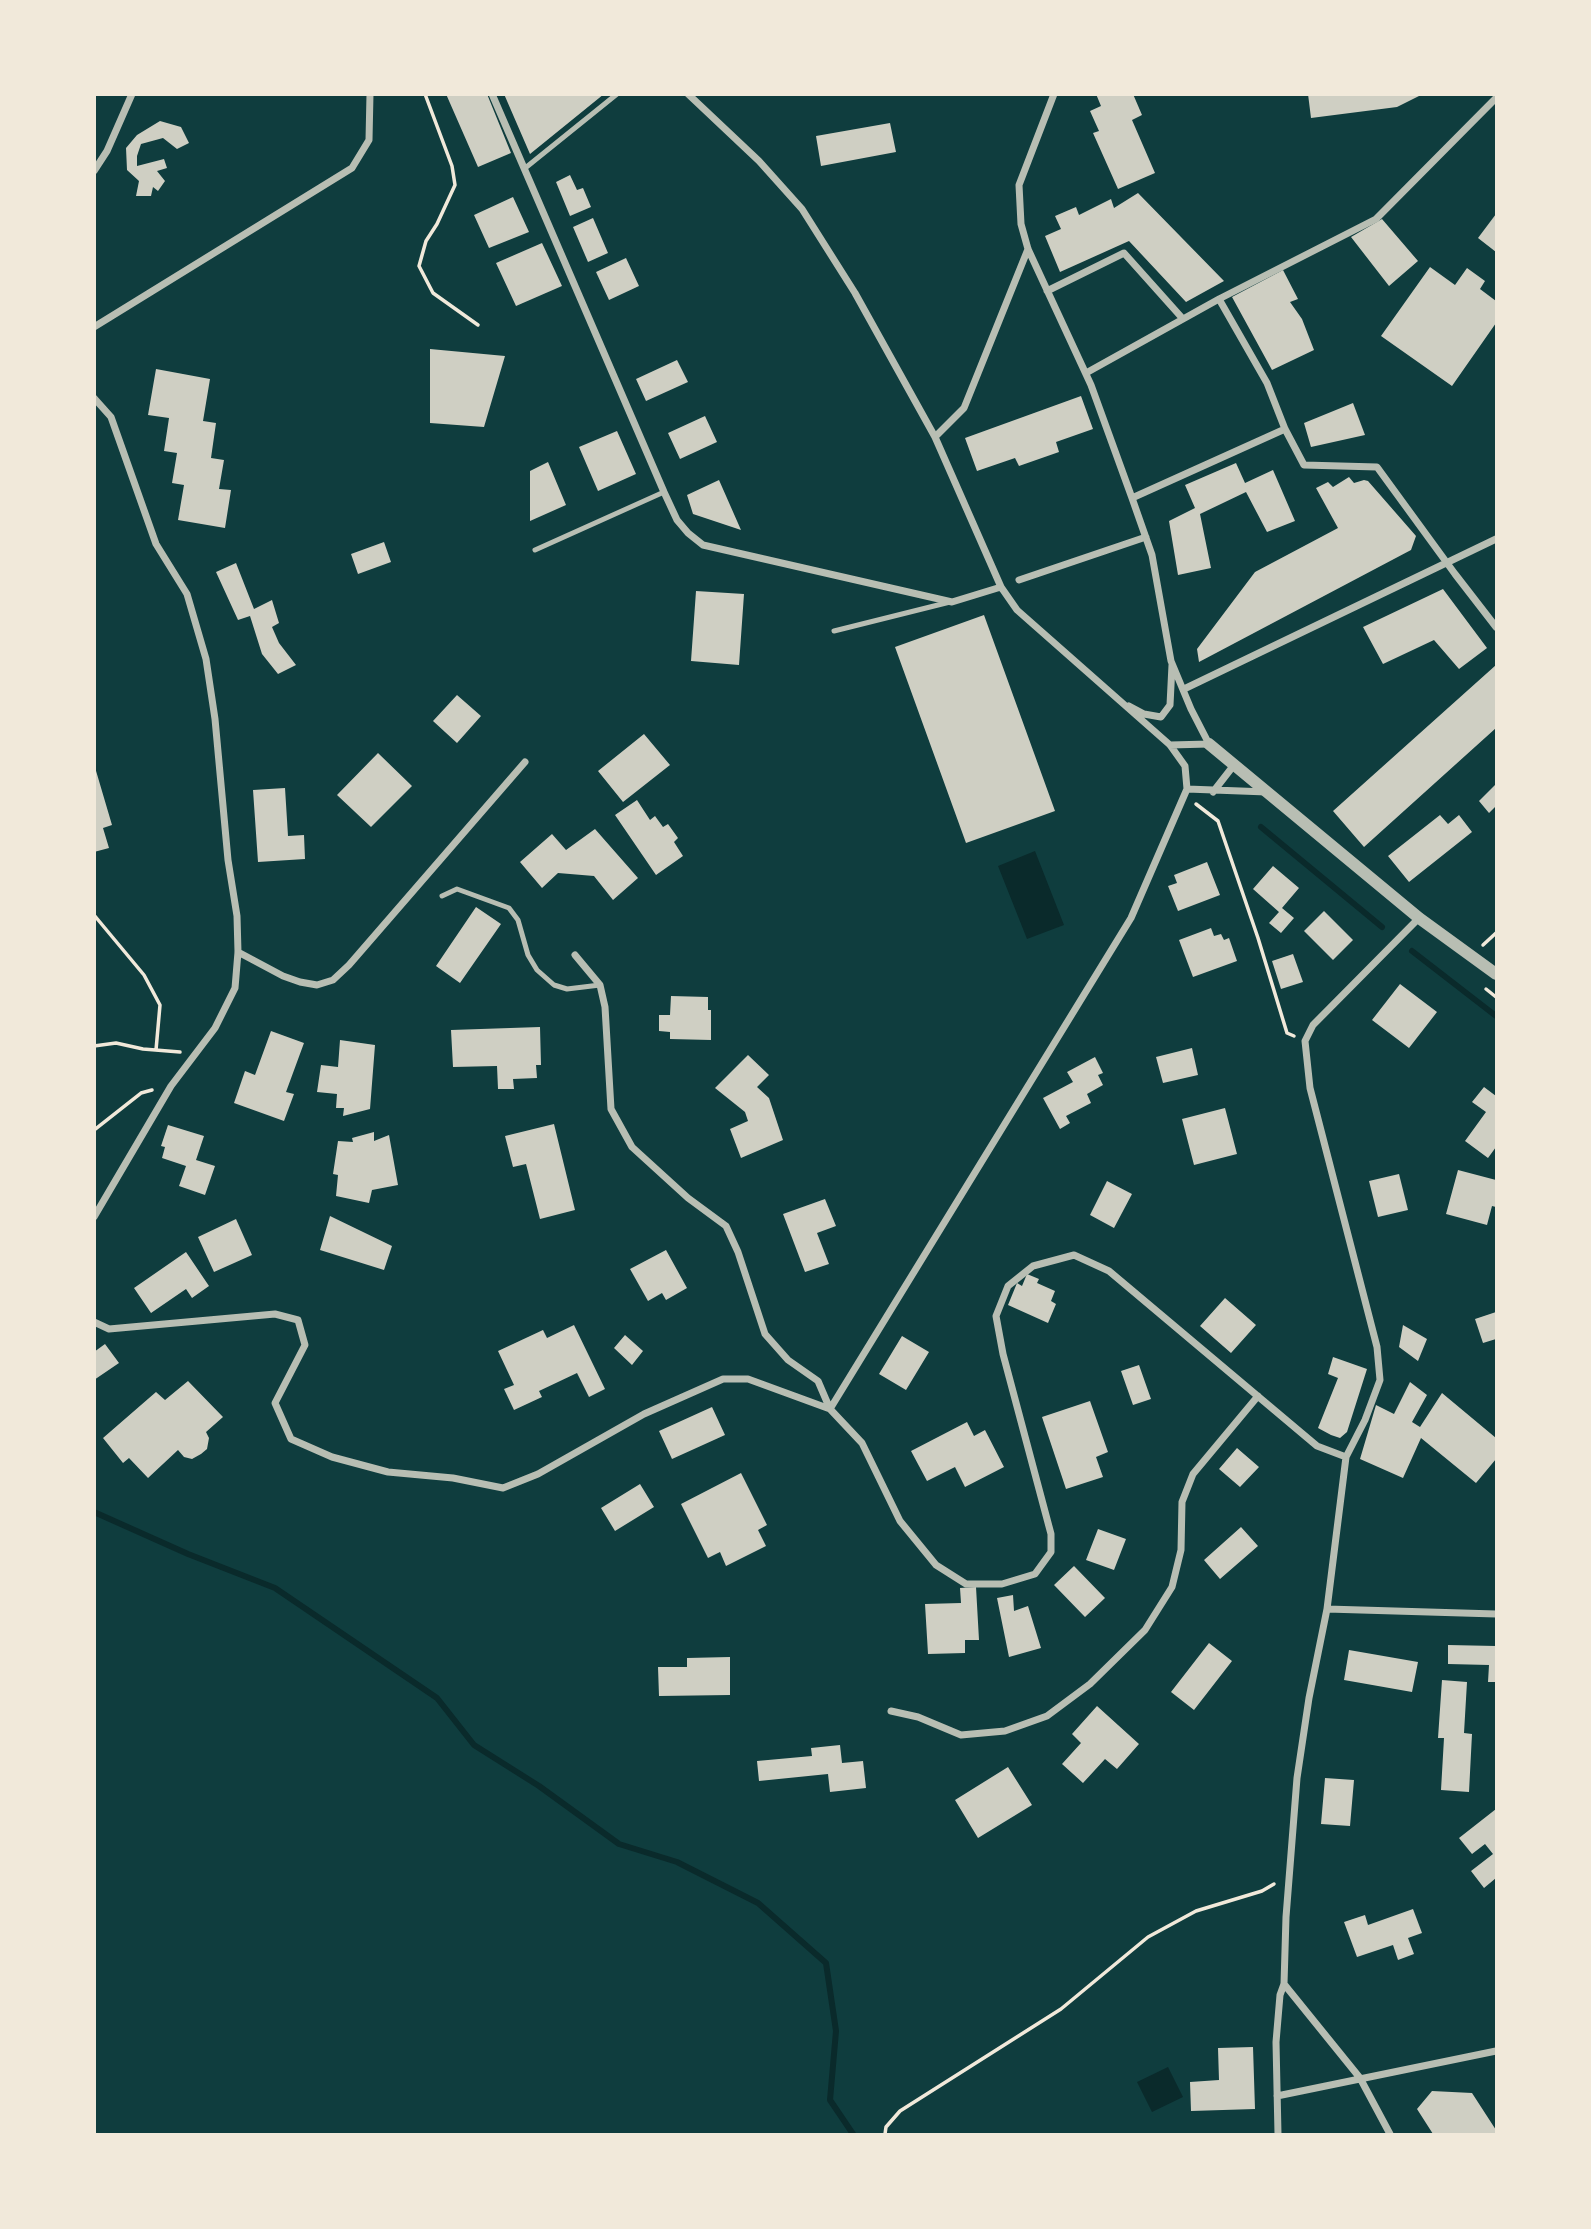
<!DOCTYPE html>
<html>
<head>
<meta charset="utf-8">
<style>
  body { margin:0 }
  #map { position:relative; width:1591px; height:2229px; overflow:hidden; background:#0f3d3e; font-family:"Alegreya Sans",sans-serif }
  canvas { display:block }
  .frame { position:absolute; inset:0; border:96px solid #f1e9da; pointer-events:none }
</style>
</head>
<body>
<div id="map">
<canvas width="1591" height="2229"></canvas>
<div class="frame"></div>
</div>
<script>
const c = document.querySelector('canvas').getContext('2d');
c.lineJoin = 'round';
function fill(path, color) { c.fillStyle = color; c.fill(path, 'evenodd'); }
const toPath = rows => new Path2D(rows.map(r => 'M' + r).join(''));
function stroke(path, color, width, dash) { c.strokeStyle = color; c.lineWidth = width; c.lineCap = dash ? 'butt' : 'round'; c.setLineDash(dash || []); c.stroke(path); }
fill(toPath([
  [1035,851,1064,925,1027,939,998,866],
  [1168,2067,1183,2097,1152,2112,1137,2082]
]), '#0a2a2b');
stroke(toPath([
  [1261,827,1382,927],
  [1412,951,1496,1016],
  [94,1512,188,1554,275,1588,437,1698,474,1745,539,1786,619,1844,677,1862,758,1903,826,1963,836,2031,830,2100,853,2134]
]), '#0a2a2b', 6);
fill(toPath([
  [446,94,487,94,511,153,478,167],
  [504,94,604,94,530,154],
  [1096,94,1133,94,1142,115,1132,120,1155,173,1118,189,1093,133,1099,131,1090,111,1101,106],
  [1308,94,1423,94,1397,107,1311,118],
  [160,121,181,127,189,143,177,149,163,138,141,144,137,156,137,166,164,159,167,168,157,171,165,181,158,191,153,187,151,196,136,196,139,181,127,170,126,148,137,135],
  [890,123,896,152,821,166,816,136],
  [570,175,577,190,583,188,591,207,570,216,556,182],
  [1138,193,1224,281,1186,302,1129,241,1060,272,1045,236,1061,229,1055,216,1076,207,1079,215,1111,199,1114,208],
  [513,197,529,232,489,248,474,215],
  [1496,214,1496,252,1478,238],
  [593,218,608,253,588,262,573,227],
  [1382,219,1418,261,1389,286,1351,237],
  [542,243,562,286,516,306,496,263],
  [626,258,639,286,609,300,596,272],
  [1430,267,1455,285,1467,268,1485,281,1480,289,1496,301,1496,323,1452,386,1381,336],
  [1283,270,1298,299,1290,302,1302,319,1314,350,1272,370,1232,297],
  [430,349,505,356,484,427,430,423],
  [677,360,688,382,646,401,636,379],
  [156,369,210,379,203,421,216,423,211,458,224,460,219,489,231,490,225,528,178,520,184,485,172,483,177,453,164,451,169,418,148,415],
  [1081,396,1093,429,1056,442,1059,452,1019,466,1015,458,977,471,965,438],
  [1353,403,1365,435,1311,447,1304,423],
  [705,416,717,442,680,459,668,433],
  [617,431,636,474,598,491,579,447],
  [548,462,566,505,530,521,530,471],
  [1236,463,1245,483,1273,470,1295,521,1267,532,1246,492,1200,514,1211,568,1178,575,1169,521,1195,508,1185,485],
  [1349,477,1354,483,1364,480,1368,481,1416,536,1411,550,1199,662,1197,649,1255,572,1338,528,1316,488,1328,482,1333,487],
  [719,480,741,530,693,514,687,495],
  [384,542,391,562,358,574,351,554],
  [236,563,254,609,272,600,279,623,272,627,279,643,296,665,278,674,262,654,250,616,238,620,216,572],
  [1443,589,1487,648,1459,669,1434,640,1383,664,1363,627],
  [696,591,744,594,739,665,691,661],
  [984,615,1055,811,966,843,895,647],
  [1496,665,1496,728,1364,847,1333,811],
  [457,695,481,716,457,743,433,721],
  [644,734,670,765,623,802,598,771],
  [378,753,412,786,371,827,337,795],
  [94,764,112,825,103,828,109,848,94,852],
  [1496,784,1496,806,1489,813,1479,801],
  [285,788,288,836,304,835,305,859,258,862,253,790],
  [637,800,650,820,655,816,663,827,668,824,678,838,674,842,683,856,656,875,615,815],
  [1440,815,1448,824,1459,815,1472,832,1409,882,1388,856],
  [595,829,638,878,613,900,594,876,558,873,542,888,520,862,552,834,566,850],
  [1207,862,1220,895,1178,911,1168,886,1177,883,1174,875],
  [1273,866,1299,888,1282,908,1294,918,1281,933,1269,923,1279,912,1253,889],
  [476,907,501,924,460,983,436,966],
  [1324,911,1353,940,1333,960,1304,931],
  [1211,928,1214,936,1221,934,1224,940,1229,938,1237,961,1193,977,1179,940],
  [1293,954,1303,982,1281,989,1272,961],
  [1400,984,1437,1012,1409,1048,1372,1020],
  [671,996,708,997,708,1010,711,1010,711,1040,670,1039,670,1032,659,1031,659,1015,670,1015],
  [540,1027,541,1065,536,1065,537,1078,513,1079,514,1089,498,1089,497,1066,453,1067,451,1030],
  [271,1031,304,1043,286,1092,294,1094,284,1121,234,1103,245,1071,255,1075],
  [340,1040,375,1045,370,1109,343,1116,344,1108,336,1108,337,1094,317,1092,321,1065,338,1067],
  [1192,1048,1198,1075,1163,1083,1156,1057],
  [748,1055,769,1075,757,1087,769,1098,783,1140,741,1158,730,1129,748,1121,745,1112,715,1088],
  [1095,1057,1103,1073,1098,1075,1103,1085,1087,1094,1091,1103,1066,1116,1070,1123,1060,1129,1043,1098,1073,1082,1067,1072],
  [1484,1087,1496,1096,1496,1147,1488,1158,1465,1141,1486,1112,1472,1102],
  [1225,1108,1237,1154,1194,1165,1182,1119],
  [554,1124,575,1210,540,1219,526,1164,513,1167,505,1136],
  [168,1125,204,1136,196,1160,215,1166,205,1195,179,1186,186,1166,162,1158,165,1147,161,1146],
  [374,1132,374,1141,389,1135,398,1185,372,1190,369,1203,336,1196,338,1175,333,1174,338,1141,353,1142,352,1138],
  [1458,1170,1496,1180,1496,1207,1492,1206,1487,1225,1446,1214],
  [1399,1174,1408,1210,1378,1217,1369,1181],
  [1107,1181,1132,1194,1114,1228,1090,1215],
  [825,1199,836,1226,817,1233,829,1264,805,1272,783,1214],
  [330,1216,392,1246,384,1270,320,1250],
  [236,1219,252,1255,214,1272,198,1237],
  [666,1250,687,1288,666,1300,662,1293,648,1301,630,1269],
  [186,1252,209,1286,192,1298,186,1289,151,1313,134,1288],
  [1027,1274,1039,1279,1037,1283,1055,1291,1051,1301,1056,1304,1048,1323,1008,1305,1017,1283,1022,1286],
  [1225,1298,1256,1325,1231,1353,1200,1326],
  [1496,1312,1496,1339,1483,1343,1475,1319],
  [574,1325,605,1389,589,1397,577,1373,539,1391,542,1397,514,1410,504,1389,514,1385,498,1351,543,1330,547,1338],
  [1403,1325,1427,1339,1418,1361,1399,1347],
  [625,1335,643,1351,632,1365,614,1348],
  [902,1336,929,1352,906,1390,879,1374],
  [105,1344,119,1363,94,1380,94,1352],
  [1333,1357,1367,1369,1347,1432,1340,1438,1331,1435,1318,1428,1338,1378,1328,1374],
  [1139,1365,1151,1399,1133,1405,1121,1371],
  [188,1381,223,1417,206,1432,209,1438,207,1449,201,1454,192,1459,184,1457,178,1450,148,1478,129,1458,123,1463,103,1438,156,1392,165,1400],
  [1410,1382,1427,1395,1412,1422,1420,1427,1442,1393,1496,1438,1496,1459,1476,1483,1421,1438,1403,1478,1360,1459,1376,1405,1394,1414],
  [1090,1401,1108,1452,1096,1457,1103,1477,1066,1489,1042,1417],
  [712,1407,725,1435,672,1459,659,1431],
  [967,1422,974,1436,985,1430,1004,1467,965,1487,955,1467,927,1481,911,1451],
  [1237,1448,1259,1467,1240,1487,1219,1469],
  [741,1473,767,1525,758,1530,766,1546,726,1566,720,1552,708,1558,681,1504],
  [640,1484,654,1507,615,1531,601,1508],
  [1241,1527,1258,1546,1220,1579,1204,1560],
  [1098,1529,1126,1539,1114,1570,1086,1560],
  [1074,1566,1105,1598,1085,1617,1054,1585],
  [976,1587,979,1640,965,1640,965,1653,928,1654,925,1604,961,1603,960,1588],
  [1013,1595,1014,1611,1028,1606,1041,1648,1009,1657,997,1598],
  [1209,1643,1232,1661,1194,1710,1171,1692],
  [1448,1645,1496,1646,1496,1682,1488,1682,1489,1665,1448,1664],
  [1349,1650,1418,1662,1412,1692,1344,1680],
  [730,1657,730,1695,659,1696,658,1667,687,1667,687,1658],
  [1442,1680,1467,1682,1464,1733,1472,1734,1469,1792,1441,1790,1444,1738,1438,1738],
  [1097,1706,1139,1744,1117,1769,1105,1759,1083,1783,1062,1764,1081,1743,1072,1734],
  [840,1745,842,1763,863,1761,866,1788,830,1792,828,1774,759,1781,757,1761,812,1756,811,1748],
  [1008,1767,1032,1805,978,1838,955,1800],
  [1325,1778,1354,1780,1350,1826,1321,1824],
  [1496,1809,1496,1878,1484,1888,1471,1871,1493,1854,1485,1844,1472,1854,1459,1838],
  [1413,1909,1422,1933,1408,1938,1414,1954,1398,1960,1393,1945,1357,1957,1344,1922,1365,1915,1368,1925],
  [1253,2047,1255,2109,1191,2111,1190,2082,1219,2080,1218,2048],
  [1432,2091,1472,2093,1496,2130,1496,2134,1433,2134,1417,2109]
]), '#cfcfc3');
stroke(toPath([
  [425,94,452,166,455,185,437,224,426,241,419,266,433,293,478,325],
  [1196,804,1218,821,1258,938,1287,1033,1294,1036],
  [94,915,144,975,160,1005,156,1050],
  [1483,945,1496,933],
  [1486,989,1496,997],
  [94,1046,116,1043,143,1049,180,1052],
  [94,1130,141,1093,152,1090],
  [885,2134,886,2127,900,2111,1061,2009,1148,1937,1196,1911,1262,1891,1274,1884]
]), '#f1e9da', 3.5);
stroke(toPath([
  [524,169,617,94],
  [535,550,664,492],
  [834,631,950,602],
  [442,896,457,889,509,908,518,920,528,955,537,970,554,985,567,989,600,985]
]), '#b8beb3', 5);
stroke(toPath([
  [492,94,664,492,677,520,688,533,703,545,952,602,1001,587],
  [688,94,759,161,802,209,855,293,935,437,1001,587,1017,610,1170,745,1185,766,1187,789],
  [1054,94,1019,185,1021,224,1028,249,1091,385,1132,498,1152,555,1171,661,1191,709,1209,744,1170,745],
  [94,171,107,151,132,94],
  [1047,291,1124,253,1183,319],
  [1219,299,1267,383,1285,429,1304,465,1377,467,1455,574,1496,627],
  [94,327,352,168,369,140,370,94],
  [1086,373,1219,299,1376,219,1496,98],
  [94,398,111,417,156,544,187,594,206,659,215,719,228,860,237,916,238,952,235,988,215,1028,171,1086,94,1217],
  [935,437,964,408,1028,249],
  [1132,498,1285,429],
  [1019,580,1146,537],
  [1184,689,1496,539],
  [1129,706,1144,714,1161,717,1170,705,1172,665],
  [1187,789,1267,792],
  [1213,792,1234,765],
  [238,952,283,976,300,982,317,985,333,980,349,965,525,762],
  [575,955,600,985,605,1007,611,1109,632,1147,688,1198,726,1226,738,1252,765,1334,788,1360,818,1381,830,1409],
  [94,1322,109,1329,275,1314,298,1320,305,1345,275,1403,291,1439,332,1457,388,1472,453,1478,503,1488,538,1474,644,1414,723,1379,748,1379,830,1409,862,1443,900,1521,936,1565,966,1584,1002,1584,1035,1574,1051,1552,1051,1534,1003,1354,996,1316,1008,1286,1033,1266,1074,1255,1109,1271,1317,1446,1346,1457],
  [830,1409,1131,918,1187,789],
  [1327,1609,1496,1614],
  [891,1711,918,1717,961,1735,1005,1731,1047,1716,1090,1684,1145,1630,1172,1587,1181,1550,1182,1502,1193,1474,1258,1396],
  [1284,1984,1360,2078,1390,2134],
  [1277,2096,1496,2051],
  [1278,2134,1276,2042,1280,1995,1284,1984,1286,1917,1297,1778,1309,1698,1327,1609,1346,1457,1365,1420,1380,1380,1377,1347,1310,1088,1305,1041,1313,1025,1419,918]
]), '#b8beb3', 7);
stroke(toPath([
  [1209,744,1419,918,1496,974]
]), '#b8beb3', 12);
</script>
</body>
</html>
